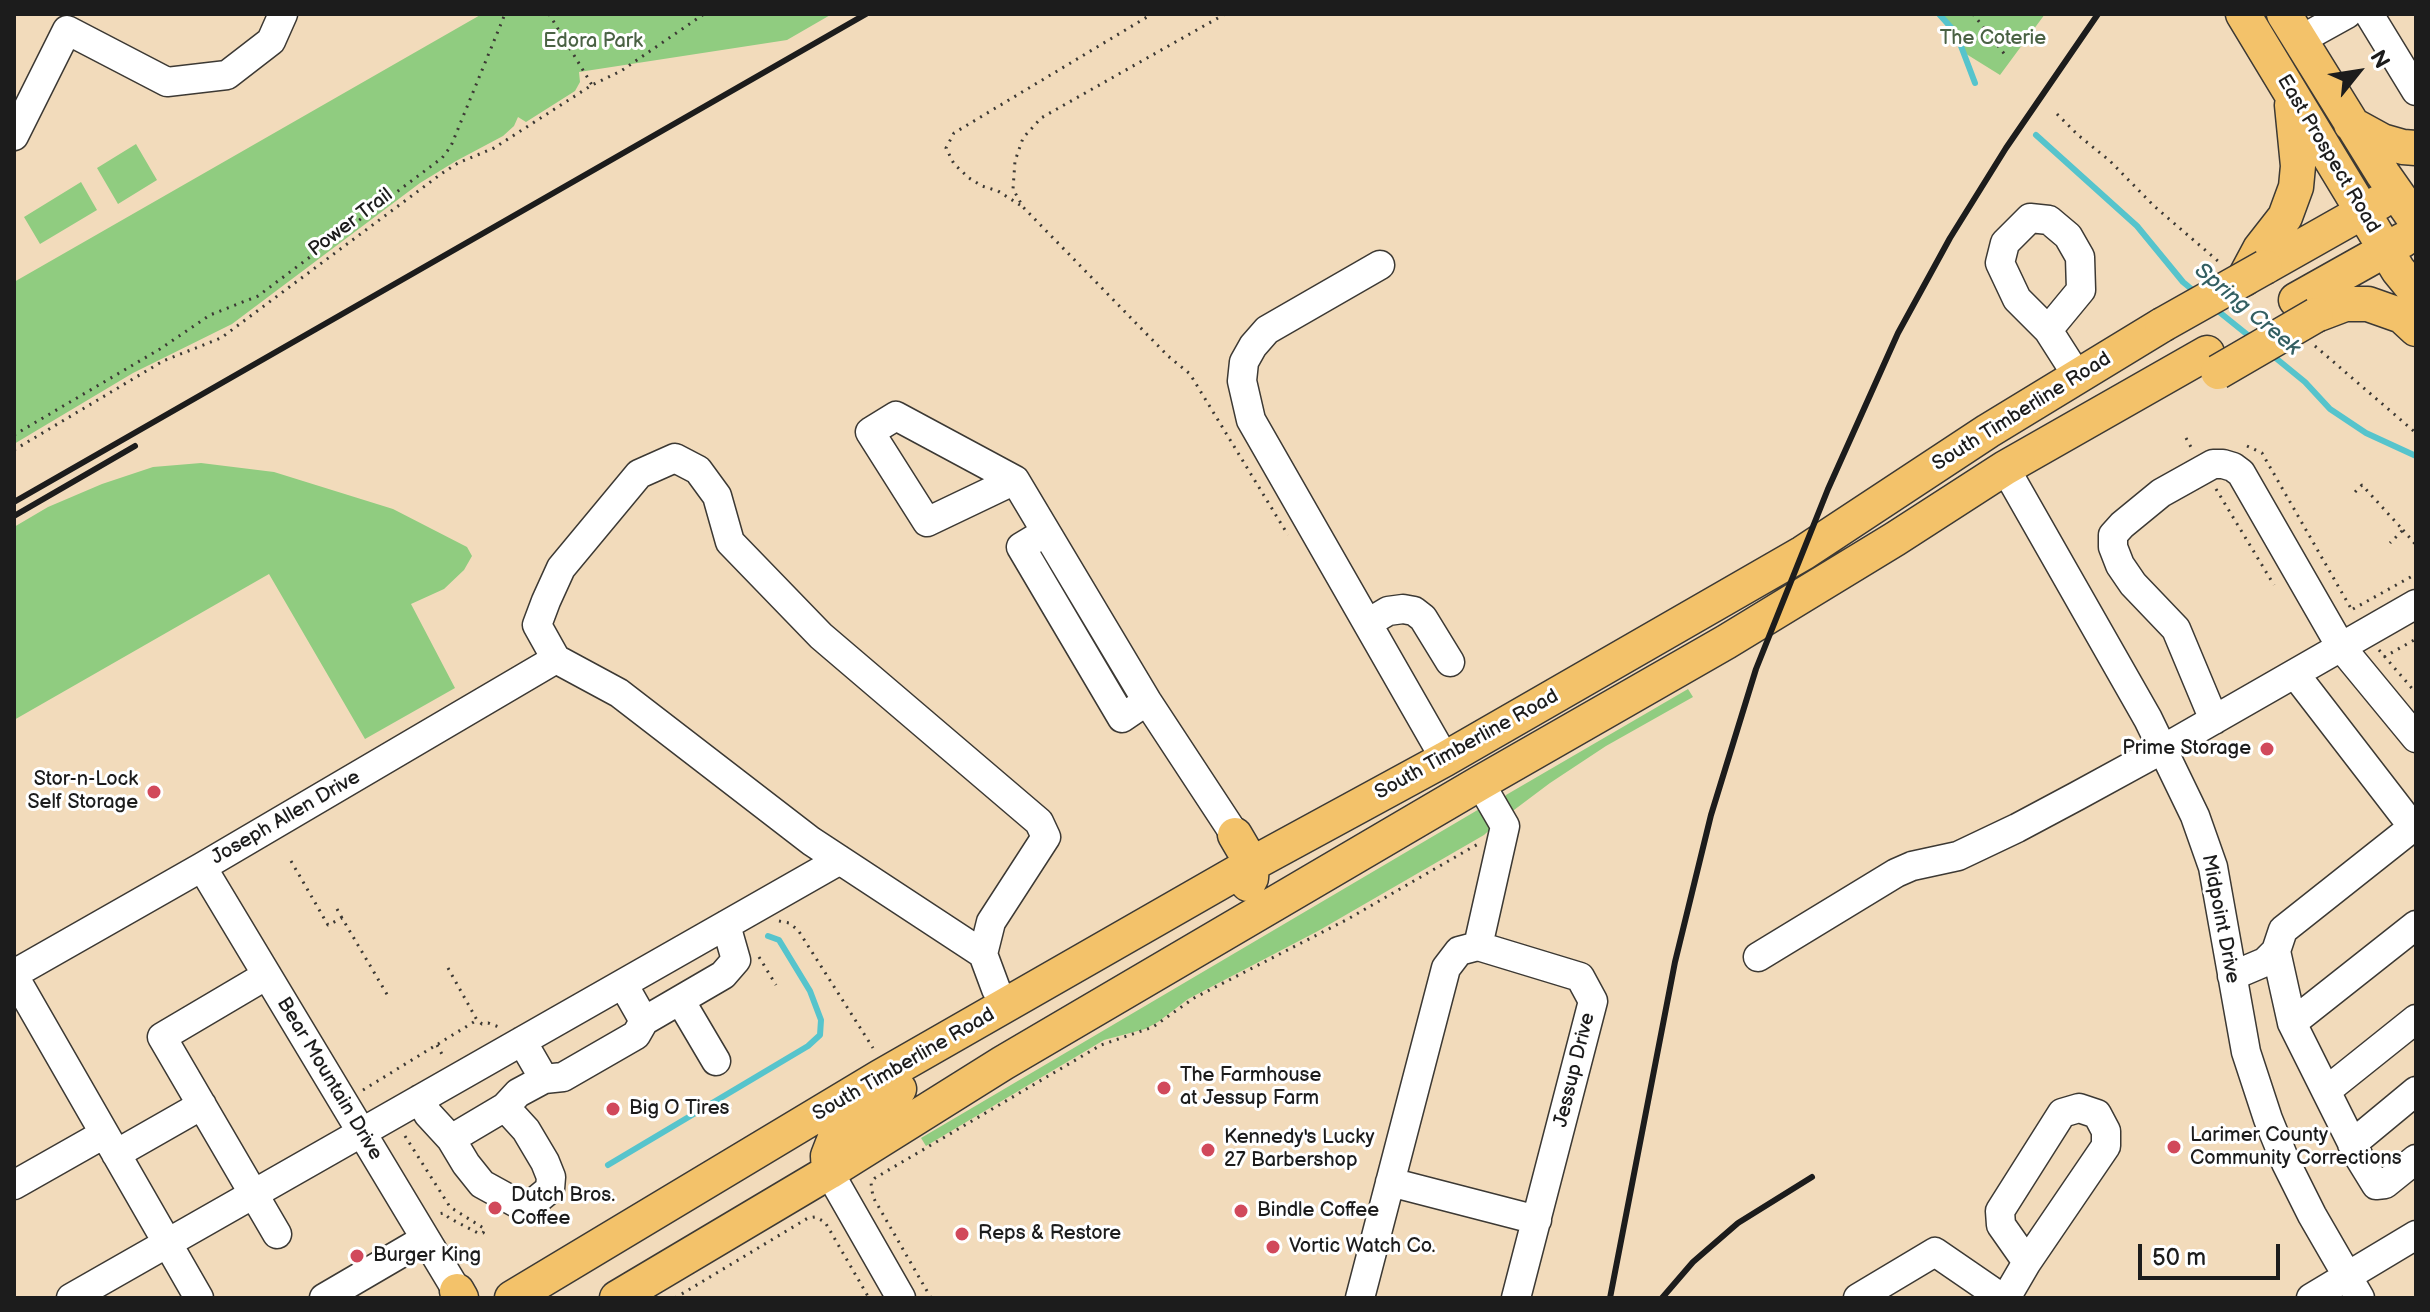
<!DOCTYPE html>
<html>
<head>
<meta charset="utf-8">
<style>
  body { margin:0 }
  #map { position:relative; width:2430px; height:1312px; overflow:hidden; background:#f2dbbb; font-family:"Balsamiq Sans",sans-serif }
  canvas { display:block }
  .frame { position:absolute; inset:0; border:16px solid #1c1c1c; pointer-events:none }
  .north { position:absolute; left:2318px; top:32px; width:80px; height:80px; -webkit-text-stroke:6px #fff; paint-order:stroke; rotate:60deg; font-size:22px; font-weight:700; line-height:32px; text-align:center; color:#1c1c1c }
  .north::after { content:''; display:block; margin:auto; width:28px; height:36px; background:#1c1c1c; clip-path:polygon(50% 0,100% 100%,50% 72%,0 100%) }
  .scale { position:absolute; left:2138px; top:1244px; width:142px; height:36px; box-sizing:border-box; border:4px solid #1c1c1c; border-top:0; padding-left:10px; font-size:24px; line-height:28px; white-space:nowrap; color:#1c1c1c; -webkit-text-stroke:6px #fff; paint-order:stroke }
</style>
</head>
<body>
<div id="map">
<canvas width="2430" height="1312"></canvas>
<div class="frame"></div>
<div class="north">N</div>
<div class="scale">50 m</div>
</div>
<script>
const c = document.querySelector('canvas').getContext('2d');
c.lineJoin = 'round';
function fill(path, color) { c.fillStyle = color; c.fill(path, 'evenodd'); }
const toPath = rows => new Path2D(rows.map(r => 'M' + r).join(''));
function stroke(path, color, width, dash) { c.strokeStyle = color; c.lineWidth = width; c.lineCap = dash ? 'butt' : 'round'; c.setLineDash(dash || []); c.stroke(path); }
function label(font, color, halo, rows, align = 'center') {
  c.font = font + ' "Balsamiq Sans",sans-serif'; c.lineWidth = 6; c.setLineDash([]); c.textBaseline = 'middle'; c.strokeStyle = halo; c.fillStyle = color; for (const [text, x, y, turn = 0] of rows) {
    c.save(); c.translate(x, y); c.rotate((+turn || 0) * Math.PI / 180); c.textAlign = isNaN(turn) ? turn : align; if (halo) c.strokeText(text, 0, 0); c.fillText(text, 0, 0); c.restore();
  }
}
fill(toPath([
  [482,14,832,14,787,40,579,72,580,82,575,91,526,122,518,117,514,126,503,136,456,161,420,183,232,324,133,373,14,444,14,282],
  [1939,14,2045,14,2000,75,1963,52,1956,33],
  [136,144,157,180,118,204,97,168],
  [81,182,97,210,40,244,24,217],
  [201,463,274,472,393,509,467,547,472,556,464,570,444,589,411,604,455,688,365,739,269,574,14,720,14,527,48,507,102,484,153,467],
  [1688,689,1693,697,1606,746,1550,783,1510,813,1504,798,1506,795],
  [1481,808,1496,824,1484,835,1318,931,1188,999,1158,1022,1145,1029,1104,1040,926,1146,921,1138]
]), '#90cc80');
stroke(toPath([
  [1939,14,1956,33,1975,83],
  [2036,135,2137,226,2183,282,2195,292],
  [2213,307,2254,340],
  [2272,355,2305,382,2330,409,2366,433,2416,456],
  [608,1165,808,1046,820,1035,821,1020,810,991,779,940,768,936]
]), '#56c4cc', 6);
const minor = toPath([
  [2369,14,2416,91],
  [2300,40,2347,14],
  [14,136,67,30,167,82,227,75,271,41,283,14],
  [1380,265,1267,330,1253,346,1244,362,1242,381,1251,420,1445,759],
  [2048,330,2081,290,2080,257,2068,236,2049,220,2030,218,2005,243,2000,263,2017,299,2048,330,2078,377],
  [2005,468,2148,719,2195,816,2213,867,2246,1052,2268,1119,2286,1163,2312,1215,2360,1298],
  [1015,480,927,522,870,432,896,416,1015,480,1147,701,1235,835],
  [1046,532,1021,547,1122,718,1147,701],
  [1368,623,1388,611,1403,609,1414,611,1423,618,1450,662],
  [2214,720,2176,629,2133,584,2120,565,2113,547,2113,535,2122,525,2161,493,2213,464,2223,464,2233,467,2241,473,2341,647,2416,738],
  [1480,783,1505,826,1478,946,1580,977,1593,1001,1516,1298],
  [202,867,457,1291],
  [2276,951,2292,1023,2360,1159,2376,1185,2385,1184,2416,1159],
  [983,954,811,841,619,693,556,659,537,625,546,601,561,568,639,474,675,458,698,470,717,496,730,542,821,636,1039,822,1046,837,991,922,983,954,996,989,1006,1007],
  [1758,957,1896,873,1912,866,1958,856,2017,828,2077,796,2163,749,2416,604],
  [14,974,202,867,556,659],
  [267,975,162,1037,277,1234],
  [14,976,199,1298],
  [2232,976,2265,962,2276,951,2283,930,2413,827,2295,674],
  [680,1000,716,1061],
  [644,1021,723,975,736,960,726,925],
  [2292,1023,2416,925],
  [522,1041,544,1079,563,1077,636,1035,644,1021,623,984],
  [2326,1091,2416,1019],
  [420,1099,428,1114,451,1139,505,1107,518,1093,544,1079],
  [451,1139,466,1164,482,1184,522,1206,533,1203,550,1189,551,1177,545,1162,526,1130,505,1107],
  [2352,1144,2416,1091],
  [116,1154,202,1105],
  [829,1172,901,1298],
  [1390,1182,1537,1220],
  [14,1185,104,1134],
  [71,1298,840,860],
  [324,1298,425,1239],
  [1360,1298,1446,968,1459,951,1478,946],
  [1858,1298,1935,1252,2002,1298],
  [2006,1298,2027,1262,2106,1146,2106,1131,2097,1114,2079,1108,2062,1113,2000,1211,2001,1225,2027,1262],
  [2311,1298,2416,1235]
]);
const major = toPath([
  [2243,14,2398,270,2416,292],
  [2284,14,2383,174,2416,221],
  [2351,124,2382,141,2403,147,2416,148],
  [2265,267,2380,202],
  [2244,279,2260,249,2285,217,2296,187,2298,166,2292,105],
  [2296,300,2403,240],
  [2316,315,2345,304,2368,304,2402,316,2416,329],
  [1235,835,1252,864,1251,878,1248,884],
  [829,1172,828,1156,835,1138,899,1089],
  [457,1291,461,1298],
  [512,1298,880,1077,1252,864,1445,759,1803,553,1988,431,2162,325],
  [617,1298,829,1172,1003,1063,1480,783,1726,642,1895,539,2005,468,2207,353]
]);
stroke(minor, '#3c3934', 31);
stroke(major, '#3c3934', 37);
stroke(toPath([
  [549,14,592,85],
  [1225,14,1041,118,1023,138,1015,161,1013,189,1023,207,1168,356,1190,374,1288,535],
  [1973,14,2006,56],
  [2057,114,2078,135,2110,161,2154,206,2219,262],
  [1020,205,998,191,982,186,969,178,954,164,946,148,954,133,1152,14],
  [2315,346,2416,433],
  [14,435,160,349,210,315,258,296,442,158,451,146,505,14],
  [2186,438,2192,449],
  [2247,446,2262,453,2353,612],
  [14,450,163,361,221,338,441,174,458,163,494,148,592,85,621,71,704,14],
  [2216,489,2274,585],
  [2355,492,2362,485,2403,530,2390,543],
  [2403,530,2416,545],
  [2353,609,2416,574],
  [2379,650,2416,693],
  [2384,657,2416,639],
  [291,861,328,925,342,918,388,996],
  [337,909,342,918],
  [779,921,789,923,798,930,873,1048],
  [759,957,776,985],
  [448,968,477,1020,482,1024,488,1023,499,1027],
  [437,1045,444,1058],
  [363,1090,477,1020],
  [405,1136,450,1207,485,1229,483,1233,478,1233,449,1218,444,1213,438,1214],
  [675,1298,808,1218,815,1217,825,1222,869,1298],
  [931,1298,873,1197,871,1183,875,1178,1101,1045,1153,1027,1194,998,1348,919,1478,844]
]), '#3c3934', 3, [2, 6]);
stroke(minor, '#fff', 28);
stroke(major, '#f3c26a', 34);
stroke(toPath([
  [14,502,866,14],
  [14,516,135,446],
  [1610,1298,1675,962,1711,815,1756,669,1828,489,1898,333,1950,238,2006,148,2098,14],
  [1662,1298,1693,1262,1738,1223,1812,1177]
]), '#1c1c1c', 6);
const majorBridge = toPath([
  [2162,325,2265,267],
  [2218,372,2316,315]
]);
stroke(majorBridge, '#3c3934', 37, []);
stroke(majorBridge, '#f3c26a', 34);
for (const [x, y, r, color] of [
  [2267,749,8,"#d1495b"],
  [154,792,8,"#d1495b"],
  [1164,1088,8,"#d1495b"],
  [613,1109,8,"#d1495b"],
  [2174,1147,8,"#d1495b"],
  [1208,1150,8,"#d1495b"],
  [495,1208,8,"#d1495b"],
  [1241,1211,8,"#d1495b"],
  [962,1234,8,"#d1495b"],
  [1273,1247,8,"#d1495b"],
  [357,1256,8,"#d1495b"]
]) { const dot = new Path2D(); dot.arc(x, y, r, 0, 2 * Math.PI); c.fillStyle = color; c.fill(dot); stroke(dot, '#fff', 3); }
label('20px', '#4a6244', '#fff', [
  ["The Coterie",1993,39],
  ["Edora Park",593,42]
]);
label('20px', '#1c1c1c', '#fff', [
  ["East Prospect Road",2328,154,59],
  ["Power Trail",351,223,-37],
  ["South Timberline Road",2022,412,-32],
  ["South Timberline Road",1467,745,-29],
  ["Joseph Allen Drive",286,818,-30],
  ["Midpoint Drive",2220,919,79],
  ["South Timberline Road",904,1065,-30],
  ["Jessup Drive",1575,1070,-76],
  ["Bear Mountain Drive",329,1079,59]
]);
label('20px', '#1c1c1c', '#fff', [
  ["Prime Storage",2251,749,"right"],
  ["Stor-n-Lock",138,780,"right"],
  ["Self Storage",138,803,"right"],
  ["The Farmhouse",1180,1076],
  ["at Jessup Farm",1180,1099],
  ["Big O Tires",629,1109],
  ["Larimer County",2190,1136],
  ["Community Corrections",2190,1159],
  ["Kennedy's Lucky",1224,1138],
  ["27 Barbershop",1224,1161],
  ["Dutch Bros.",511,1196],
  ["Coffee",511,1219],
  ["Bindle Coffee",1257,1211],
  ["Reps & Restore",978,1234],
  ["Vortic Watch Co.",1289,1247],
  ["Burger King",373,1256]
], 'left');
label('italic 22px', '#335f62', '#fff', [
  ["Spring Creek",2247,310,40]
]);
</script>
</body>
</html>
